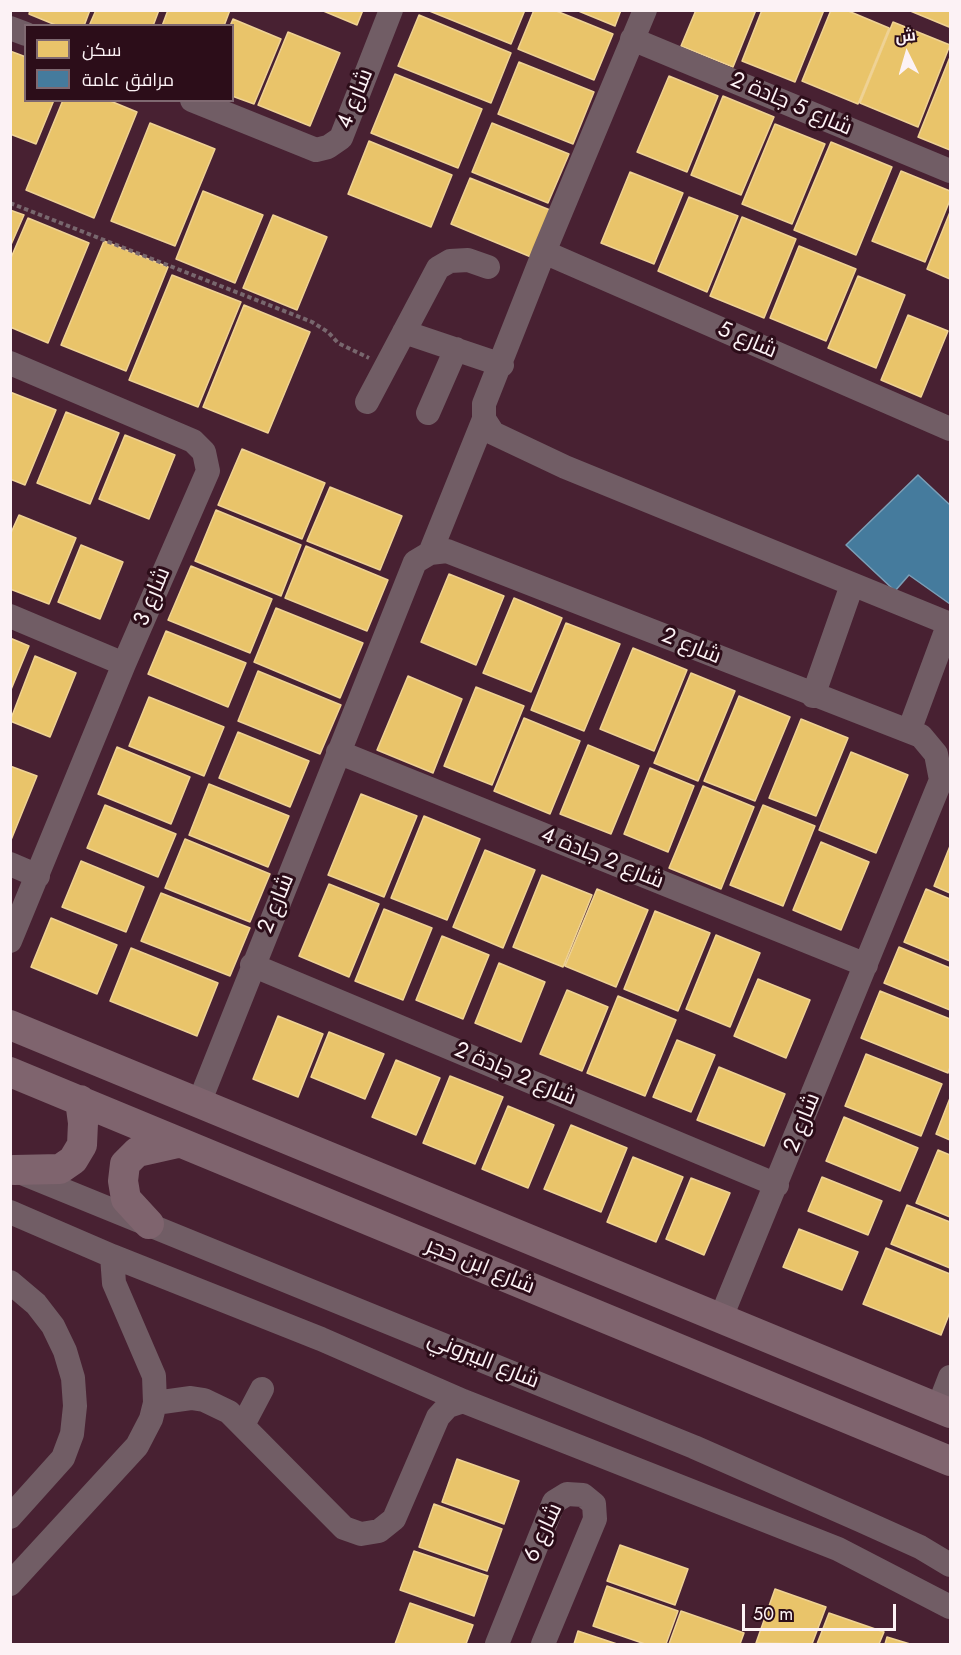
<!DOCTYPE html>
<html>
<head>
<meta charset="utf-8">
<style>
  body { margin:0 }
  #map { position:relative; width:961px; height:1655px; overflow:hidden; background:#482132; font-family:Jost,Cairo,sans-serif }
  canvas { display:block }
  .frame { position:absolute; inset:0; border:12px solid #fcf2f5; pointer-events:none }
  .legend { position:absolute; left:24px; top:24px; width:210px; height:78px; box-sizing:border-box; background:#2c0d19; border:2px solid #7f6971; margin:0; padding:8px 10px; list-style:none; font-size:18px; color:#fcf2f5 }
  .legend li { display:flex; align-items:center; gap:12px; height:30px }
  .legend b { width:30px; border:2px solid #7f6971 }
  .north { position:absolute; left:877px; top:24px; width:60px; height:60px; -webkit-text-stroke:4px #2c0d19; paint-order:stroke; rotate:355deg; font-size:16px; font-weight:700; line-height:24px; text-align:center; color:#fcf2f5 }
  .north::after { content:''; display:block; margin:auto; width:21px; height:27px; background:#fcf2f5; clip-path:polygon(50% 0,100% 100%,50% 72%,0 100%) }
  .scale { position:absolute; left:742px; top:1604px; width:154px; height:27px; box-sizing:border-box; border:3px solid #fcf2f5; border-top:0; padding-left:8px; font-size:18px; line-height:21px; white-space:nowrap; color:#fcf2f5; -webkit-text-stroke:4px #2c0d19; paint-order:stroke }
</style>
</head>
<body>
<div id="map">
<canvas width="961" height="1655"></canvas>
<div class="frame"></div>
<ul class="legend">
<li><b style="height:16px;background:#e9c46a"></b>سكن</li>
<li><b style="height:16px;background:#457b9d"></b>مرافق عامة</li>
</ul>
<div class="north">ش</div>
<div class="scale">50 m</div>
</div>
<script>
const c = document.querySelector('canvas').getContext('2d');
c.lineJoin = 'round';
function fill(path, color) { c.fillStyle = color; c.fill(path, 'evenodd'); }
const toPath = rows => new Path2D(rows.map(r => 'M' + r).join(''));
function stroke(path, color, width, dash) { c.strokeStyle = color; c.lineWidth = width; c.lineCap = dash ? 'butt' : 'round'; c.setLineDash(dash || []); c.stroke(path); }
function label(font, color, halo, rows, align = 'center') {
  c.font = font + ' Jost,Cairo,sans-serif'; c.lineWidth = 6; c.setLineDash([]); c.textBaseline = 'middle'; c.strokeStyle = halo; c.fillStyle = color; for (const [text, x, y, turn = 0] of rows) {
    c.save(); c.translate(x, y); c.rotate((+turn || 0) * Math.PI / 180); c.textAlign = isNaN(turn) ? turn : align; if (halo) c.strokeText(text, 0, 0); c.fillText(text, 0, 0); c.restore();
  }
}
const homes = toPath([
  [30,10,90,10,84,26,58,26,29,14,30,10],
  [96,10,159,10,153,26,89,26,96,10],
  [168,10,230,10,224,26,162,26,168,10],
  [321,10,363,10,357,25,321,10],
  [427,10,525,10,511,44,427,10],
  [534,10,554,10,613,34,594,80,518,49,534,10],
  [576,10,621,10,615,26,576,10],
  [696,10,756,10,733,67,681,46,696,10],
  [762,10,824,10,795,82,742,61,762,10],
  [831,10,846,10,889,28,858,104,802,81,831,10],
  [908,10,950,10,950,24,949,27,908,10],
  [419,15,511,53,491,103,398,66,419,15],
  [233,19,281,39,254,104,232,96,232,26,230,26,233,19],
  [893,22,950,45,918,127,860,103,893,22],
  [288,32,340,53,310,126,258,105,288,32],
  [10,51,26,57,26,100,54,100,36,144,10,134,10,51],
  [950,57,950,150,918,137,950,57],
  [519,62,594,92,573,144,498,114,519,62],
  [395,74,482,109,458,168,371,133,395,74],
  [669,76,718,96,687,172,637,152,669,76],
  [723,96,774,117,741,195,691,175,723,96],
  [63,100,108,100,137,112,94,218,26,190,63,100],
  [150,123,215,149,175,246,111,221,150,123],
  [492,123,569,154,548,203,472,172,492,123],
  [775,124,825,144,792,224,742,204,775,124],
  [369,141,452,175,431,227,348,194,369,141],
  [831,142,892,167,856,255,794,230,831,142],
  [901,171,950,191,950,200,925,262,872,241,901,171],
  [630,172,683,193,654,264,601,243,630,172],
  [470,178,550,210,531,257,451,224,470,178],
  [203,191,263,215,235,283,176,259,203,191],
  [689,197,738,216,707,292,658,271,689,197],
  [10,210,24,215,10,247,10,210],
  [950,212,950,279,927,269,950,212],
  [273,215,327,237,297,310,243,288,273,215],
  [742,217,796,239,764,318,710,296,742,217],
  [28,218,89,243,48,343,10,327,10,260,28,218],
  [104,241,168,267,126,371,61,345,104,241],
  [799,246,856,269,826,341,770,318,799,246],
  [172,275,241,302,198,407,129,380,172,275],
  [858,276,905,295,876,368,828,348,858,276],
  [244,305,310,332,268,433,203,407,244,305],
  [908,315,948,331,921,397,881,380,908,315],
  [10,392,56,410,25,485,10,479,10,392],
  [66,412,119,433,90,504,37,483,66,412],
  [125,435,175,455,149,519,99,499,125,435],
  [242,449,325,483,302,539,218,505,242,449],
  [330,487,402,516,380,570,307,541,330,487],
  [216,510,301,545,281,596,195,561,216,510],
  [19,515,76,538,49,604,10,589,10,535,19,515],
  [81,545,123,562,100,619,58,602,81,545],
  [306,546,388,580,367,631,285,598,306,546],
  [191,566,272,599,250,653,168,620,191,566],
  [449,574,504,596,476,665,421,642,449,574],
  [514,598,562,618,531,692,483,673,514,598],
  [276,608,363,643,340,698,254,662,276,608],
  [566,623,620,644,584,731,531,710,566,623],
  [166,631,246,663,228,707,148,674,166,631],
  [10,638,29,646,10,692,10,638],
  [633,648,687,670,654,751,600,729,633,648],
  [35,656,76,673,50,737,10,721,35,656],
  [258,671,341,705,320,754,238,721,258,671],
  [691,673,735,691,698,781,654,763,691,673],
  [408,676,462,699,433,773,377,750,408,676],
  [476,687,524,706,492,785,444,766,476,687],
  [739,696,790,717,755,801,704,781,739,696],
  [149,697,224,727,204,776,129,746,149,697],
  [524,718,580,741,550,814,494,791,524,718],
  [801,719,848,738,816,816,769,798,801,719],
  [238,732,309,761,290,807,219,778,238,732],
  [588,745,639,766,611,834,560,814,588,745],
  [117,747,190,777,171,824,98,794,117,747],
  [851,752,908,775,876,853,819,830,851,752],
  [10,766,37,776,11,840,10,840,10,766],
  [650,768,694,786,668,852,624,834,650,768],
  [209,784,289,816,268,867,189,835,209,784],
  [703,786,754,807,721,889,669,868,703,786],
  [361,794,417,816,384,897,328,875,361,794],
  [105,805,176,834,158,877,87,848,105,805],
  [763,805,815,826,783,906,730,885,763,805],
  [424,816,480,839,447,920,391,898,424,816],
  [185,839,270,874,250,922,165,888,185,839],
  [821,842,869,862,841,930,793,910,821,842],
  [950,846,950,893,934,886,950,846],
  [485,850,535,870,503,948,453,927,485,850],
  [81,861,144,887,126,932,62,907,81,861],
  [542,875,592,895,563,967,513,947,542,875],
  [329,884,379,904,349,977,299,956,329,884],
  [597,889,648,910,616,987,565,966,597,889],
  [926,889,950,899,950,961,904,942,926,889],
  [161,893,250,928,230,976,141,941,161,893],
  [384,909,432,928,403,1000,355,981,384,909],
  [655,911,710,933,678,1011,624,989,655,911],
  [51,918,117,945,97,994,31,967,51,918],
  [716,935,760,953,730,1027,686,1009,716,935],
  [442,936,489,955,463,1019,416,1000,442,936],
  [899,947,950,968,950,1010,884,983,899,947],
  [131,948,218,983,197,1036,110,1001,131,948],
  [499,963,545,982,521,1042,475,1023,499,963],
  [758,979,810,1000,786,1058,734,1036,758,979],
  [567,990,608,1007,582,1071,540,1054,567,990],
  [880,991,950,1019,950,1067,948,1073,861,1038,880,991],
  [618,996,676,1020,645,1096,587,1073,618,996],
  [278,1016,323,1034,298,1097,253,1079,278,1016],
  [329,1032,384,1054,365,1099,311,1077,329,1032],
  [677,1040,715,1055,691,1112,653,1097,677,1040],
  [866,1054,942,1084,921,1136,845,1106,866,1054],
  [396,1060,440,1078,416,1135,372,1117,396,1060],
  [719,1067,785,1094,764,1146,697,1120,719,1067],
  [450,1076,503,1097,475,1164,423,1143,450,1076],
  [950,1098,950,1140,936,1134,950,1098],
  [508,1106,554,1125,528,1188,482,1169,508,1106],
  [844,1117,918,1148,900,1191,826,1161,844,1117],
  [571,1125,627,1148,601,1212,544,1189,571,1125],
  [938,1150,950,1155,950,1217,916,1203,938,1150],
  [633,1157,683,1177,656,1242,607,1222,633,1157],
  [822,1177,882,1201,868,1235,808,1211,822,1177],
  [691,1178,730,1193,704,1255,666,1239,691,1178],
  [907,1205,950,1222,950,1268,891,1244,907,1205],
  [799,1229,858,1252,842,1290,783,1267,799,1229],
  [886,1248,950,1274,950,1312,941,1335,863,1304,886,1248],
  [457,1459,519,1481,504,1524,442,1502,457,1459],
  [434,1504,502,1529,487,1571,419,1547,434,1504],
  [620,1545,688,1569,675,1605,607,1581,620,1545],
  [414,1551,488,1576,474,1616,400,1590,414,1551],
  [607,1586,678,1611,666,1644,645,1644,593,1626,607,1586],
  [775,1589,826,1607,812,1644,756,1643,775,1589],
  [410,1603,473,1625,466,1644,395,1644,410,1603],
  [681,1611,744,1633,740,1644,669,1644,681,1611],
  [829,1613,884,1632,879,1644,817,1644,829,1613],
  [578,1631,617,1644,574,1644,578,1631],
  [887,1637,910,1644,885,1644,887,1637]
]);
fill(homes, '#e9c46a');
stroke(homes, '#efd294', 1.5);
const public = toPath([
  [918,475,950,505,950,604,909,575,895,591,846,545,918,475]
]);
fill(public, '#457b9d');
stroke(public, '#7c9fb7', 1.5);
stroke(toPath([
  [10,203,312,322,328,332,338,343,369,358]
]), '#78676e', 4, [4.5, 3]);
stroke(toPath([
  [10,28,26,34],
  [632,39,950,171],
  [192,100,316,150,328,147,341,138,391,10],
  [544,252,950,429],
  [404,332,502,365],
  [10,363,193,441,204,452,208,471,124,664,10,941],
  [367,402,438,268,450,261,468,260,488,267],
  [428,413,456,349],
  [484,419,493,433,565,467,950,624],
  [430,553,484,419,484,404,544,252,645,10],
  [10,616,124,664],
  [813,696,852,585],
  [909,731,949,623],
  [338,752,866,965],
  [10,864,38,876],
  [252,965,777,1185],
  [199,1103,415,562,430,553,447,551,921,736,936,754,941,780,720,1320],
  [19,1172,694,1447,860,1520,920,1547,950,1565],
  [10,1212,112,1256,321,1339,463,1401,838,1549,950,1607],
  [10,1282,36,1304,53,1326,65,1351,73,1378,75,1406,72,1434,63,1458,10,1517],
  [155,1403,191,1398,204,1400,229,1412,344,1528,361,1534,379,1531,394,1519,438,1417,448,1406,463,1401],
  [938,1408,950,1377],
  [243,1425,262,1389],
  [10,1584,137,1446,151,1419,155,1403,154,1376,114,1283,112,1256],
  [497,1644,554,1502,567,1494,583,1495,594,1504,595,1519,543,1644]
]), '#715d65', 24);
stroke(toPath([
  [10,1025,950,1413],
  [10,1072,950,1461],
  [14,1170,60,1169,73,1160,82,1145,83,1123,80,1100],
  [149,1224,126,1199,123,1181,125,1164,137,1152,177,1143]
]), '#7f646e', 30);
label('22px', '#fcf2f5', '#2c0d19', [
  ["شارع 4",356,99,-68],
  ["شارع 5 جادة 2",791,105,23],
  ["شارع 5",747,341,23],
  ["شارع 3",153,597,-67],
  ["شارع 2",691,647,22],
  ["شارع 2 جادة 4",602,859,22],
  ["شارع 2",277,904,-68],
  ["شارع 2 جادة 2",515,1075,23],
  ["شارع 2",803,1123,-68],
  ["شارع ابن حجر",480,1267,22],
  ["شارع البيروني",483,1361,22],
  ["شارع 6",544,1533,-65]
]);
</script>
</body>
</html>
